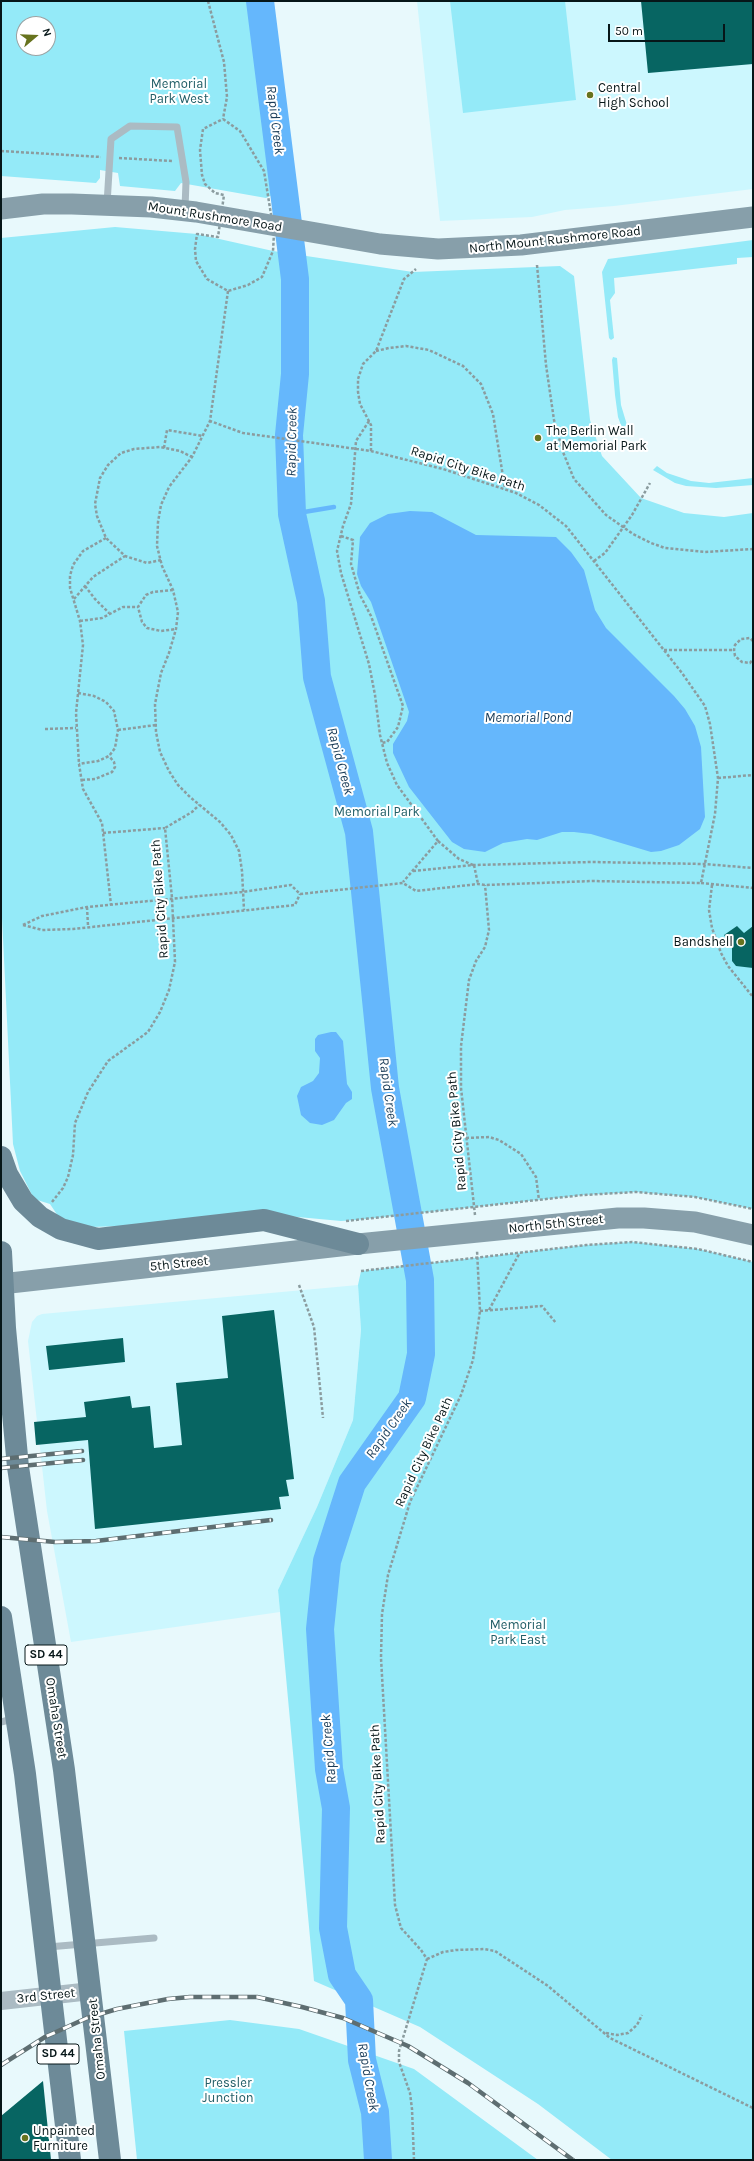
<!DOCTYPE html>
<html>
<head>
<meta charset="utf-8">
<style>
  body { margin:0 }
  #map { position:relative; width:754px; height:2161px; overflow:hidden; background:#e8f9fc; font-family:Karla,sans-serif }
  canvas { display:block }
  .frame { position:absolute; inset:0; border:2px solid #061618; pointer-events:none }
  .north { position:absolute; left:16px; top:16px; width:40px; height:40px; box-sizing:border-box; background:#fff; border:1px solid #9ba2a3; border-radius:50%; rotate:71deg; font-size:11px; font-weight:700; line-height:16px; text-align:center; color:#061618 }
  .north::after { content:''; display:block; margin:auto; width:14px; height:18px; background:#67731e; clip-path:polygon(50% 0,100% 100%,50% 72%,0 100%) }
  .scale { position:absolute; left:608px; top:24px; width:117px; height:18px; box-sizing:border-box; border:2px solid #061618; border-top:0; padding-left:5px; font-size:12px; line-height:14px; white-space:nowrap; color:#061618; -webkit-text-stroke:3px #fff; paint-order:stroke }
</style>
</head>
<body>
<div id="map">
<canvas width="754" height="2161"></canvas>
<div class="frame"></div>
<div class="north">N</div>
<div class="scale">50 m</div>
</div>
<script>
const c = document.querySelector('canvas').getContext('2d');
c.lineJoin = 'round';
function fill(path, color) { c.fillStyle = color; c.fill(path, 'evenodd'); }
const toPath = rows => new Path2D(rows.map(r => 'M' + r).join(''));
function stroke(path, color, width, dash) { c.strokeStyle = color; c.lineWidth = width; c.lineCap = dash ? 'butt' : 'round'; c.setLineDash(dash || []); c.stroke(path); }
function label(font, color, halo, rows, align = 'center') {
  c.font = font + ' Karla,sans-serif'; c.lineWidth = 4; c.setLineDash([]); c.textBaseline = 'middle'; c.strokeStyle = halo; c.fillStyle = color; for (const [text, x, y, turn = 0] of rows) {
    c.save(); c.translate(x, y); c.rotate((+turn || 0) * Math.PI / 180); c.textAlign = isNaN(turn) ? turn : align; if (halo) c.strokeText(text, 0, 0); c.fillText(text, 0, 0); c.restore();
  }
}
fill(toPath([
  [417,1,753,1,753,189,614,206,565,210,532,217,440,221],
  [358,1285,361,1330,353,1420,317,1507,278,1590,280,1612,71,1642,47,1511,28,1341,32,1322,37,1316,42,1314]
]), '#ccf7fe');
fill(toPath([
  [1,1,260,1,276,138,285,189,266,198,181,183,175,191,120,186,118,173,100,170,100,178,96,183,1,176],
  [24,24,48,24,48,48,24,48],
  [450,1,565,1,576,100,463,113],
  [115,227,197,234,273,251,413,272,560,266,574,276,590,420,602,456,641,498,684,513,724,517,753,513,753,1209,695,1197,636,1192,583,1195,356,1220,341,1221,287,1216,122,1226,91,1227,69,1221,58,1216,50,1204,34,1199,20,1171,13,1144,1,897,1,238],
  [753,240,753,257,737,258,737,264,614,278,615,293,610,300,614,338,611,340,609,338,602,272,608,259],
  [613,357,617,358,621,405,627,425,622,428,618,417,615,395,612,360],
  [657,466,667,473,691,481,709,483,753,478,753,485,716,488,686,486,675,483,653,470],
  [632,1242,698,1249,753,1262,753,2160,612,2160,538,2104,420,2027,314,1981,278,1590,317,1507,353,1420,361,1330,358,1285,361,1271,586,1245],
  [230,2020,299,2029,414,2069,538,2160,137,2160,124,2031]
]), '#94eaf8');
fill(toPath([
  [410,511,432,512,476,535,556,537,571,552,584,570,595,610,606,628,674,696,685,709,695,726,701,747,704,801,705,817,700,829,679,845,661,851,651,852,591,834,574,832,562,832,537,840,527,839,503,843,485,852,464,849,452,842,409,787,393,753,393,744,407,721,409,712,371,602,361,586,357,574,360,537,370,523,388,514],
  [331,1032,336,1032,343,1041,347,1084,352,1092,352,1099,346,1103,334,1120,322,1125,310,1123,301,1115,297,1096,301,1087,313,1081,319,1073,320,1058,315,1051,315,1039,318,1035]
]), '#65b7fc');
stroke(toPath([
  [292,514,334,507]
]), '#65b7fc', 4.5);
stroke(toPath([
  [260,1,295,279,295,374,289,435,292,514,311,601,317,677,359,832,385,1088,420,1280,421,1354,412,1398,352,1483,327,1561,320,1629,329,1769,336,1808,333,1928,342,1975,359,2000,362,2060,375,2112,378,2160]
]), '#65b7fc', 28);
fill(toPath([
  [641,1,753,1,753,64,648,73],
  [737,926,744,933,753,926,753,968,736,966,732,961,732,947,724,935],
  [274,1310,294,1479,286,1480,289,1496,279,1497,281,1509,95,1529,88,1440,36,1445,34,1422,86,1417,84,1402,130,1396,132,1408,150,1406,154,1448,182,1445,176,1383,228,1378,222,1316],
  [123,1338,125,1362,49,1370,46,1346],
  [43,2081,51,2160,1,2160,1,2116]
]), '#076562');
stroke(toPath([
  [208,1,224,62,227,97,223,119],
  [223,119,240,131,264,171,274,233,273,251,262,277,248,285,228,291,207,279,196,261,195,249,197,234,218,237,224,195,215,193,205,184,202,175,200,150,203,129,223,119],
  [1,151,101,157],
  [119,158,172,161],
  [537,265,546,365,554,420,563,452,574,479,606,515,633,534,651,543,665,548,705,552,753,549],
  [228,291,210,421,192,457,169,487,161,505,158,522,157,546,162,566,173,590,178,612,176,629,169,653,161,673,155,704,156,732,160,752,169,771,178,785,190,797,220,822,231,835,239,851,242,871,244,910],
  [376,351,389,348,406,346,429,350,463,366,481,384,493,414,505,489],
  [369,421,356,441,351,504,343,526,337,551,341,573,369,664,375,695,380,735,387,763,397,785,438,841,403,882],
  [164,448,167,430,203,436],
  [371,451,371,425,360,404,358,392,358,379,363,364,376,351,404,279,416,269],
  [341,536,353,540,351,564,360,595,371,616,403,706,398,727,387,742,381,743],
  [106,538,83,551,73,565,70,576,70,588,80,621,83,645,76,713,79,764,83,789,102,823,111,905],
  [161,560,147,563,125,556,106,538,97,516,95,504,100,478,108,465,121,453,134,449,160,447,180,451,192,457],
  [594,561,605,553,632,515,650,483],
  [85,586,95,599,109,613],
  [173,590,153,592,146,595,138,607,142,622,147,628,161,631,176,629],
  [74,599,93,577,125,556],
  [80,621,102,618,123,607,138,607],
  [753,641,750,638,741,639,735,645,734,650,735,656,742,662,750,663,753,659],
  [664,650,734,650],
  [78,693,94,696,106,702,114,711,118,730,115,748,109,756,98,761,79,764],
  [45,729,76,728],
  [118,730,156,725],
  [718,778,753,775],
  [82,780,95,779,112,772,115,767,114,762,109,756],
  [103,833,165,828],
  [438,841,459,859,473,865],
  [474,865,478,884],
  [413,871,474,865,591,862,704,864,753,868],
  [701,883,753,888],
  [712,885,709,910,712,928,721,953,728,966,753,997],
  [87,907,88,926],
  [23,925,42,916,87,907,242,892,291,885,300,894,403,883,416,891,478,884,485,885,592,881,701,883,715,814,718,778,710,724,705,706,682,673,566,526,539,505,516,493,443,469,371,451,243,433,210,421],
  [23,925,42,930,73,929,295,905,300,894],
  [466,1138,489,1137,499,1140,521,1154,536,1177,539,1200],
  [52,1202,63,1188,68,1177,73,1155,75,1123,88,1092,108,1061,148,1032,160,1012,169,990,175,962,172,898,165,828,192,812,199,805],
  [475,1215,461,1088,461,1046,469,980,476,961,485,947,489,930,485,885],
  [346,1221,583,1195,636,1192,695,1197,753,1209],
  [361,1271,586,1245,632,1242,698,1249,753,1262],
  [299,1285,314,1327,323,1418],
  [489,1310,519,1254],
  [480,1311,542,1306,556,1323],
  [427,1959,443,1952,456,1950,484,1949,495,1951,548,1986,610,2038,753,2108],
  [606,2033,617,2035,628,2033,637,2025,642,2015],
  [414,2160,412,2109,410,2093,399,2062,399,2051,427,1959,421,1950,401,1928,395,1905,381,1658,382,1614,388,1575,410,1502,461,1395,473,1360,480,1311,477,1250]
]), '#8b9c9f', 2.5, [3, 2]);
stroke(toPath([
  [107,204,111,139,130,126,177,127,186,182,185,208],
  [1,1722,13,1719],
  [48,1947,154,1938]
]), '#abbbc3', 7);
stroke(toPath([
  [1,2001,91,1991]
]), '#abbbc3', 18);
stroke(toPath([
  [1,209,43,204,72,204,151,207,196,212,380,244,438,249,521,245,753,217],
  [1,1284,358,1244,618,1218,644,1218,695,1222,753,1235]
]), '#879faa', 21);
stroke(toPath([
  [1,1157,7,1174,23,1201,40,1217,61,1229,98,1239,264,1220,358,1244],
  [1,1252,5,1328,18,1467,64,1770,110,2160],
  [1,1617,25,1774,70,2160]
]), '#6d8a98', 22);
const rail = toPath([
  [1,1459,82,1451],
  [1,1468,83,1460],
  [1,1537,55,1542,96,1541,271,1520],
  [1,2065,45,2037,87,2018,117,2009,168,1999,190,1997,257,1997,302,2007,343,2018,408,2046,468,2083,573,2160]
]);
stroke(rail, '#5e6e71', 4.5);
stroke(rail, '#fff', 3, [9]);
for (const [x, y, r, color] of [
  [590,95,4,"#67731e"],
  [538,438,4,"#67731e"],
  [741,942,4,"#67731e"],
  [25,2138,4,"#67731e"]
]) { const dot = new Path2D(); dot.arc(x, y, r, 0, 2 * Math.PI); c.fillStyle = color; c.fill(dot); stroke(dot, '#fff', 1.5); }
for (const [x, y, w] of [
  [46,1655,42],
  [58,2054,42]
]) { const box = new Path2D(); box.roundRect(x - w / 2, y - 10, w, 20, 3); c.fillStyle = '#fff'; c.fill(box); stroke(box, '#061618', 1); }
label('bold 12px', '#061618', null, [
  ["SD 44",46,1655],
  ["SD 44",58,2054]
]);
label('13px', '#215e67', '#fff', [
  ["Memorial",179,84],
  ["Park West",179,99],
  ["Memorial Park",377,812],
  ["Memorial",518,1625],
  ["Park East",518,1640],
  ["Pressler",228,2083],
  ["Junction",228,2098]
]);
label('13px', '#061618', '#fff', [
  ["Central",598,88],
  ["High School",598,103],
  ["The Berlin Wall",546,431],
  ["at Memorial Park",546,446],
  ["Bandshell",733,942,"right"],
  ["Unpainted",33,2131],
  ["Furniture",33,2146]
], 'left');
label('13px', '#061618', '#fff', [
  ["Mount Rushmore Road",215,217,9],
  ["North Mount Rushmore Road",555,240,-6],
  ["Rapid City Bike Path",468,469,18],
  ["Rapid City Bike Path",160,899,-94],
  ["Rapid City Bike Path",457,1131,-95],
  ["North 5th Street",556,1224,-6],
  ["5th Street",179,1264,-6],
  ["Rapid City Bike Path",424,1452,-65],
  ["Omaha Street",56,1718,81],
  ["Rapid City Bike Path",378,1784,-93],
  ["3rd Street",46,1996,-6],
  ["Omaha Street",97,2039,-96]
]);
label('italic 14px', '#1b3d59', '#fff', [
  ["Rapid Creek",275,120,83],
  ["Rapid Creek",292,442,-89],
  ["Memorial Pond",528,718],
  ["Rapid Creek",340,761,75],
  ["Rapid Creek",388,1092,82],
  ["Rapid Creek",389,1429,-55],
  ["Rapid Creek",329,1749,-95],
  ["Rapid Creek",368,2077,80]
]);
</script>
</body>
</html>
